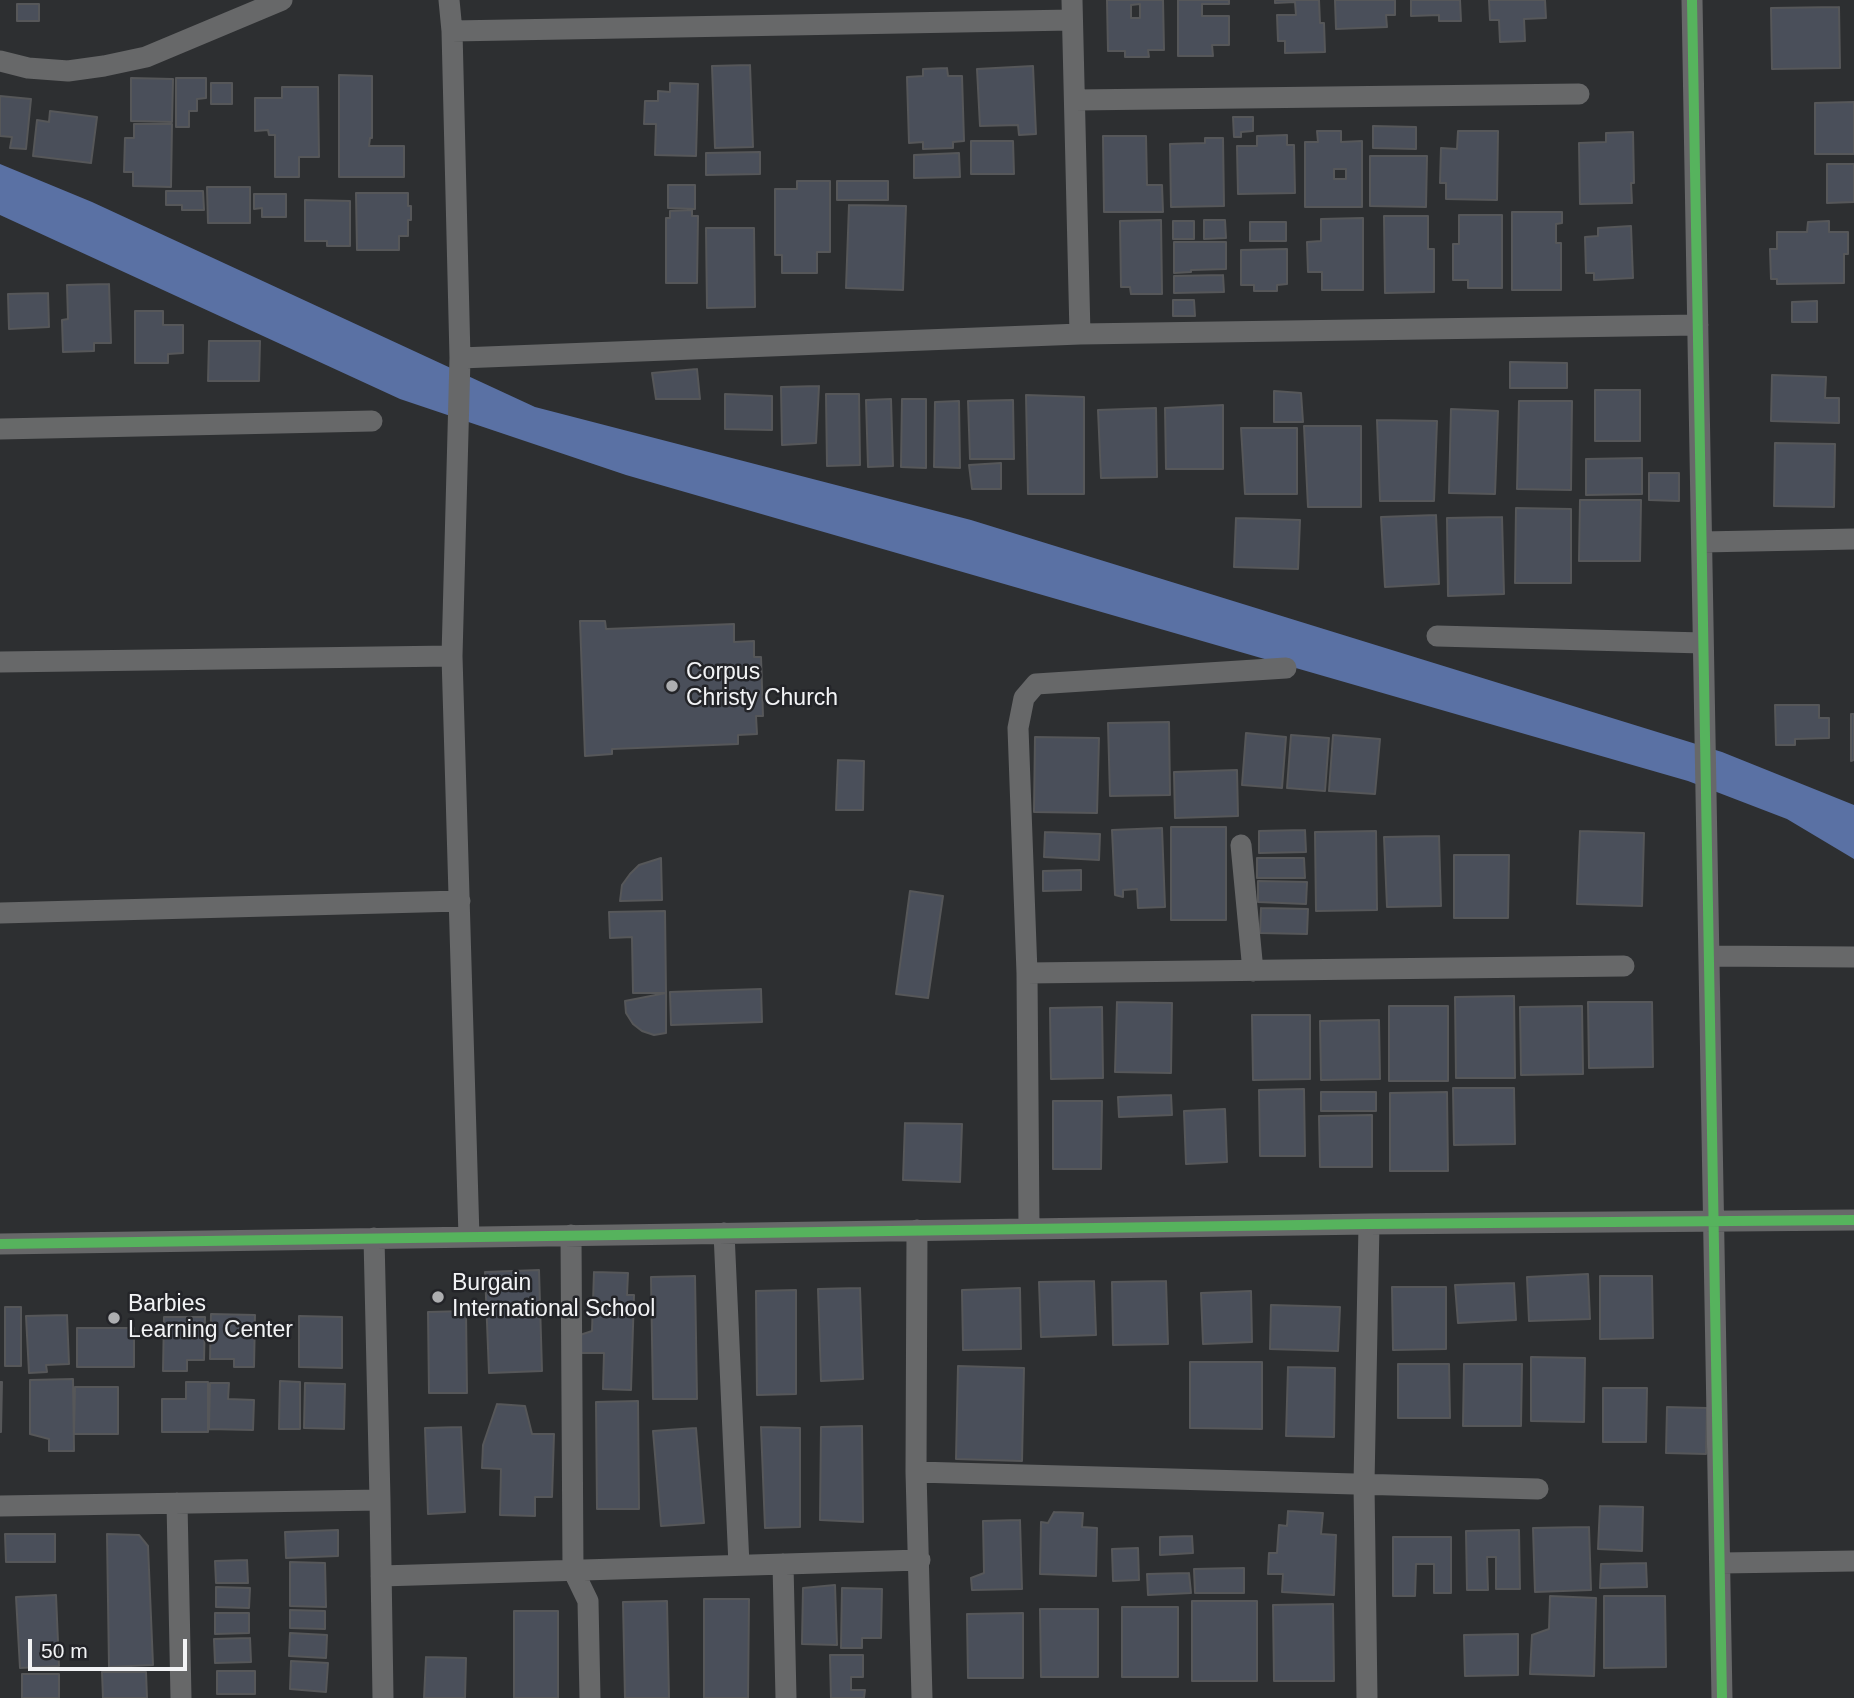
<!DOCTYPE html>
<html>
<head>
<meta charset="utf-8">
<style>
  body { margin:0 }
  #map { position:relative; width:1854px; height:1698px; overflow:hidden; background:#2d2f31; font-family:Arial,sans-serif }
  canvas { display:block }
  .scale { position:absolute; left:28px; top:1639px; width:159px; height:32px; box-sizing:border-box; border:4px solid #f2f3f5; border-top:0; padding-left:9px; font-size:21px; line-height:24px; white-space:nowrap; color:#f2f3f5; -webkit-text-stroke:5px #232428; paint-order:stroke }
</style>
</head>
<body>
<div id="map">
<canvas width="1854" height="1698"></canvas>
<div class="scale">50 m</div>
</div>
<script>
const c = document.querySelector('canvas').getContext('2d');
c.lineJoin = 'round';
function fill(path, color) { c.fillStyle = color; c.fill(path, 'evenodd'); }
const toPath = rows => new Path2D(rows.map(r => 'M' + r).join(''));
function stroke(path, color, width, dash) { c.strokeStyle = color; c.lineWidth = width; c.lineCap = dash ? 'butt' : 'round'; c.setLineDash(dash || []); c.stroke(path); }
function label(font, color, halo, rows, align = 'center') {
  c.font = font + ' Arial,sans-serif'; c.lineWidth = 5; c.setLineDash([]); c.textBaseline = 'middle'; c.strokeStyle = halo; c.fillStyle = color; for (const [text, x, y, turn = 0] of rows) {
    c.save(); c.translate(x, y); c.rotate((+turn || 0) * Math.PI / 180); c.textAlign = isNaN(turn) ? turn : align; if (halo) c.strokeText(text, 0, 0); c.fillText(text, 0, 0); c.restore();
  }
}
fill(toPath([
  [0,164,92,202,535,407,971,520,1722,752,1854,805,1854,859,1787,819,1688,781,626,475,400,399,0,215]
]), '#5a71a4');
const building = toPath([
  [1107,0,1163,0,1164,50,1148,50,1149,57,1125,57,1125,51,1108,51,1107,0],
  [1140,4,1140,18,1131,18,1131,5,1140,4],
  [1178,0,1229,0,1229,4,1202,4,1202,16,1229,16,1229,45,1212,45,1213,56,1178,56,1178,0],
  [1275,0,1319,0,1320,23,1324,23,1325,52,1285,53,1285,41,1278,41,1277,15,1296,15,1295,2,1275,3,1275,0],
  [1335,0,1395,0,1395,15,1386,15,1387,27,1336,29,1335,0],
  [1411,0,1460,0,1461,21,1439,21,1439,15,1411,16,1411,0],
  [1489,0,1545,0,1546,18,1524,19,1525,41,1500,42,1499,20,1490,20,1489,0],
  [17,4,39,4,39,21,17,21,17,4],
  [1839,7,1840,68,1772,69,1771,8,1839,7],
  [750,65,753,147,715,148,712,66,750,65],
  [1033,66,1036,134,1019,135,1018,125,980,126,977,69,1033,66],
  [947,68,948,76,962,76,964,141,953,142,953,148,923,149,923,142,909,143,907,77,923,76,923,69,947,68],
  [339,75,372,76,372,138,370,138,369,146,404,146,404,177,339,177,339,75],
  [131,78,173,79,172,122,131,121,131,78],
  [176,78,206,78,206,98,197,99,197,111,189,111,189,127,176,127,176,78],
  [211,83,232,83,232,104,211,104,211,83],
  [670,83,698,84,696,156,655,155,656,124,644,124,645,101,658,101,658,91,670,92,670,83],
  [282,87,318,87,319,157,299,157,299,177,275,177,275,135,269,135,268,130,255,131,255,98,282,98,282,87],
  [0,96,31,99,26,149,10,148,12,137,0,136,0,96],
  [1854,102,1854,154,1815,154,1815,103,1854,102],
  [50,111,97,117,91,163,33,156,37,120,49,122,50,111],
  [1233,117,1253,117,1253,131,1241,132,1241,137,1234,137,1233,117],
  [134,124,172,124,171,187,133,186,133,172,124,172,125,138,134,138,134,124],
  [1373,126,1416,127,1416,149,1373,148,1373,126],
  [1317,131,1341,131,1341,142,1362,141,1362,207,1305,207,1305,142,1318,142,1317,131],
  [1334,169,1346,169,1346,179,1334,179,1334,169],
  [1458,131,1498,131,1497,200,1446,199,1446,183,1440,183,1441,148,1457,149,1458,131],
  [1633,132,1634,183,1631,183,1632,203,1580,204,1579,143,1606,142,1606,133,1633,132],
  [1287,135,1287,145,1294,145,1295,193,1238,194,1237,146,1257,146,1257,136,1287,135],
  [1103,136,1146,136,1147,185,1162,185,1163,212,1104,212,1103,136],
  [1205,138,1223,138,1224,206,1171,207,1170,144,1205,143,1205,138],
  [971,141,1013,141,1014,174,971,174,971,141],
  [760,152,760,174,706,175,706,153,760,152],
  [959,153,960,177,914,178,914,155,959,153],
  [1370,156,1427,156,1426,207,1370,206,1370,156],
  [1827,164,1854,164,1854,202,1827,203,1827,164],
  [797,181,830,181,830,252,817,252,817,273,782,273,782,255,775,255,775,189,797,189,797,181],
  [837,181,888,181,888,200,837,200,837,181],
  [668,185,695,185,695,209,668,208,668,185],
  [207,187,250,187,250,223,208,223,207,187],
  [166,191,203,191,204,210,182,210,182,205,166,205,166,191],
  [356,193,408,193,408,206,411,206,411,220,408,220,408,236,399,236,399,250,357,250,356,193],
  [254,194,286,194,286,217,262,217,262,208,254,209,254,194],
  [305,200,350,201,350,246,327,246,327,241,305,241,305,200],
  [849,205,906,206,903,290,846,288,849,205],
  [692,210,692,216,698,216,697,283,666,283,666,218,670,218,670,211,692,210],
  [1512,212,1562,212,1562,223,1556,224,1556,243,1561,243,1561,290,1512,290,1512,212],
  [1459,215,1502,215,1502,288,1468,288,1468,280,1453,280,1453,244,1459,244,1459,215],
  [1384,216,1428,216,1428,249,1434,249,1434,292,1385,293,1384,216],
  [1363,218,1363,290,1322,290,1322,272,1308,272,1307,242,1321,241,1321,219,1363,218],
  [1161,220,1162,294,1131,294,1130,287,1121,287,1120,221,1161,220],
  [1204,220,1225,220,1226,238,1204,239,1204,220],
  [1173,221,1194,221,1194,239,1173,239,1173,221],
  [1829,221,1829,232,1848,232,1848,254,1844,254,1844,283,1777,284,1777,279,1771,279,1770,249,1777,249,1777,232,1807,232,1808,222,1829,221],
  [1250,222,1286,222,1286,241,1250,241,1250,222],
  [1631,226,1633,278,1594,280,1594,273,1586,273,1585,237,1598,236,1598,228,1631,226],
  [706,228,754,228,755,307,707,308,706,228],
  [1174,242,1226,242,1226,269,1191,270,1191,272,1174,273,1174,242],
  [1287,249,1287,284,1277,285,1277,291,1254,291,1254,285,1241,285,1241,250,1287,249],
  [1223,275,1224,292,1174,293,1174,276,1223,275],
  [109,284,111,343,94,343,94,351,63,352,62,320,68,319,67,285,109,284],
  [48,293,49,327,9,329,8,294,48,293],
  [1173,300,1194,300,1195,316,1173,316,1173,300],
  [1817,301,1817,322,1792,322,1792,302,1817,301],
  [135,311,163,311,163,325,183,325,183,353,168,354,168,363,135,363,135,311],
  [209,341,260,341,259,381,208,381,209,341],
  [1510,362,1567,363,1567,388,1510,388,1510,362],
  [697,369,700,399,656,399,652,373,697,369],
  [1772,375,1826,377,1825,398,1839,398,1839,423,1771,421,1772,375],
  [819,386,816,443,782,445,781,387,819,386],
  [1595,390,1640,390,1640,441,1595,441,1595,390],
  [1274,391,1301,393,1303,422,1274,422,1274,391],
  [725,394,772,396,772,430,725,429,725,394],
  [826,394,859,394,860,465,827,466,826,394],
  [1026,395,1084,397,1084,494,1028,494,1026,395],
  [891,399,893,466,868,467,866,400,891,399],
  [902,399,926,399,926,468,901,467,902,399],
  [1013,400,1014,459,970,459,968,401,1013,400],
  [959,401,960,468,934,467,935,402,959,401],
  [1519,401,1572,401,1571,490,1517,489,1519,401],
  [1223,405,1223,469,1166,469,1165,408,1223,405],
  [1156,408,1157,477,1101,478,1098,410,1156,408],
  [1451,409,1498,411,1495,494,1449,493,1451,409],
  [1377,420,1437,421,1434,501,1380,501,1377,420],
  [1304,426,1361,426,1361,507,1308,507,1304,426],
  [1241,428,1297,428,1297,494,1245,494,1241,428],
  [1775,443,1835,444,1834,507,1774,506,1775,443],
  [1642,458,1642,494,1586,495,1586,459,1642,458],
  [1001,463,1001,489,972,489,969,465,1001,463],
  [1649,473,1679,473,1679,501,1649,500,1649,473],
  [1580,500,1641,500,1640,561,1579,561,1580,500],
  [1516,508,1571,509,1571,583,1515,583,1516,508],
  [1436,515,1439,584,1385,587,1381,517,1436,515],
  [1502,517,1504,594,1448,596,1447,518,1502,517],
  [1236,518,1300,520,1298,569,1234,567,1236,518],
  [580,621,605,621,606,629,734,624,734,642,754,641,754,657,761,657,763,716,756,716,757,734,738,735,738,744,612,749,612,754,585,756,580,621],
  [1775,705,1819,705,1819,718,1829,718,1829,738,1795,739,1795,745,1776,745,1775,705],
  [1851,714,1854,714,1854,760,1851,761,1851,714],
  [1169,722,1170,795,1110,796,1108,723,1169,722],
  [1246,733,1286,737,1282,788,1242,785,1246,733],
  [1291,735,1329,738,1325,791,1287,788,1291,735],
  [1333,735,1380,739,1375,794,1329,791,1333,735],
  [1035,737,1099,738,1097,813,1034,812,1035,737],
  [838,760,864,761,863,810,836,810,838,760],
  [1237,770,1238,816,1175,818,1174,772,1237,770],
  [1171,827,1226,827,1226,920,1171,920,1171,827],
  [1162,828,1165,907,1138,908,1137,889,1123,890,1123,897,1115,895,1112,830,1162,828],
  [1305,830,1306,852,1259,853,1259,831,1305,830],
  [1376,831,1377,910,1316,911,1315,832,1376,831],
  [1580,831,1644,833,1642,906,1577,904,1580,831],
  [1045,832,1100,834,1099,860,1044,857,1045,832],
  [1439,836,1441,906,1387,907,1384,837,1439,836],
  [1454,855,1509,855,1508,918,1454,918,1454,855],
  [661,858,662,900,620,901,622,885,630,874,639,865,661,858],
  [1257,858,1304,858,1305,878,1257,878,1257,858],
  [1081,870,1081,890,1043,891,1043,871,1081,870],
  [1258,881,1307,882,1306,904,1258,902,1258,881],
  [910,891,943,896,928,998,896,994,910,891],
  [1261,908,1308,909,1307,934,1260,933,1261,908],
  [665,911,666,993,633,993,632,937,610,938,609,912,665,911],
  [761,989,762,1022,671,1025,670,992,761,989],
  [666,993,666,1033,654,1035,642,1031,633,1024,626,1013,625,1001,666,993],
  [1514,996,1515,1078,1456,1078,1455,997,1514,996],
  [1117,1002,1172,1003,1171,1073,1115,1072,1117,1002],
  [1588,1002,1652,1002,1653,1067,1589,1068,1588,1002],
  [1389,1006,1448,1006,1448,1081,1389,1081,1389,1006],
  [1582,1006,1583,1074,1521,1075,1520,1007,1582,1006],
  [1102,1007,1103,1078,1051,1079,1050,1008,1102,1007],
  [1252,1015,1310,1015,1310,1079,1253,1080,1252,1015],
  [1379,1020,1380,1079,1321,1080,1320,1021,1379,1020],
  [1453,1088,1514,1088,1515,1144,1454,1145,1453,1088],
  [1304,1089,1305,1156,1260,1156,1259,1090,1304,1089],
  [1321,1092,1376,1092,1376,1111,1321,1111,1321,1092],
  [1447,1092,1448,1171,1390,1171,1390,1093,1447,1092],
  [1171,1095,1172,1115,1119,1117,1118,1097,1171,1095],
  [1053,1101,1102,1101,1101,1169,1053,1169,1053,1101],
  [1225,1109,1227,1162,1186,1164,1184,1111,1225,1109],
  [1372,1115,1372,1167,1320,1167,1319,1116,1372,1115],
  [905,1123,962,1124,960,1182,903,1180,905,1123],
  [539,1270,542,1371,489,1373,485,1272,539,1270],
  [594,1272,628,1273,627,1295,634,1295,631,1390,603,1389,604,1353,579,1353,580,1335,592,1331,594,1272],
  [1588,1274,1590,1319,1529,1321,1527,1277,1588,1274],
  [695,1276,697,1399,653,1399,651,1277,695,1276],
  [1600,1276,1652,1276,1653,1338,1600,1339,1600,1276],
  [1094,1281,1096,1335,1041,1337,1039,1282,1094,1281],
  [1166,1281,1168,1344,1113,1345,1112,1282,1166,1281],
  [1514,1283,1516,1320,1458,1323,1455,1285,1514,1283],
  [1392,1287,1446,1287,1446,1349,1393,1350,1392,1287],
  [860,1288,863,1379,821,1381,818,1289,860,1288],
  [1020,1288,1021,1349,963,1350,962,1290,1020,1288],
  [796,1290,796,1394,757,1395,756,1291,796,1290],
  [1251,1291,1252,1342,1203,1344,1201,1293,1251,1291],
  [1271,1305,1340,1307,1338,1351,1270,1349,1271,1305],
  [5,1307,21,1307,21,1366,5,1366,5,1307],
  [466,1311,467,1393,429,1393,428,1312,466,1311],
  [211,1314,255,1315,254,1367,234,1367,234,1359,210,1359,211,1314],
  [67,1315,69,1364,46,1365,47,1372,29,1373,26,1316,67,1315],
  [299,1316,342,1317,342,1368,299,1367,299,1316],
  [164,1317,205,1317,204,1360,187,1360,187,1371,163,1371,164,1317],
  [77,1328,134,1328,134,1367,77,1367,77,1328],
  [1531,1357,1585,1358,1584,1422,1531,1421,1531,1357],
  [1190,1362,1262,1362,1262,1429,1190,1428,1190,1362],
  [1398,1364,1449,1364,1450,1418,1398,1418,1398,1364],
  [1464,1364,1522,1364,1521,1426,1463,1426,1464,1364],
  [958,1366,1024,1368,1022,1461,956,1459,958,1366],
  [1288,1367,1335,1368,1334,1437,1286,1436,1288,1367],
  [73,1379,74,1451,49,1451,49,1439,30,1434,30,1380,73,1379],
  [280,1381,300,1382,300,1429,279,1429,280,1381],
  [0,1382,2,1382,1,1432,0,1432,0,1382],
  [186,1382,208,1382,208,1432,162,1432,162,1399,186,1399,186,1382],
  [210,1383,229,1383,228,1399,254,1400,253,1430,209,1429,210,1383],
  [305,1383,345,1384,344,1429,304,1428,305,1383],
  [75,1387,118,1387,118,1434,74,1434,75,1387],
  [1603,1388,1647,1388,1646,1442,1603,1442,1603,1388],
  [638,1401,639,1509,597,1509,596,1402,638,1401],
  [497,1404,525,1406,532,1434,554,1434,552,1497,535,1497,535,1516,500,1515,501,1469,482,1468,483,1445,497,1404],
  [1667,1407,1707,1408,1706,1454,1666,1453,1667,1407],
  [862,1426,863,1522,820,1520,821,1427,862,1426],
  [461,1427,465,1512,428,1514,425,1428,461,1427],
  [761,1427,800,1428,800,1527,765,1528,761,1427],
  [696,1428,704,1523,661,1526,653,1431,696,1428],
  [1600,1506,1643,1507,1642,1551,1598,1549,1600,1506],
  [1288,1511,1323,1513,1321,1534,1336,1535,1334,1595,1282,1592,1283,1574,1268,1574,1269,1553,1277,1553,1279,1525,1287,1526,1288,1511],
  [1054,1512,1083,1513,1082,1527,1097,1528,1096,1576,1040,1574,1041,1522,1048,1523,1054,1512],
  [1020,1520,1022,1589,972,1590,971,1578,984,1573,983,1521,1020,1520],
  [1589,1527,1591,1590,1535,1592,1533,1528,1589,1527],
  [338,1530,338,1556,286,1558,285,1532,338,1530],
  [1519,1530,1520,1589,1496,1589,1496,1557,1487,1557,1488,1590,1467,1590,1466,1531,1519,1530],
  [5,1534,55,1534,55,1562,6,1562,5,1534],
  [107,1534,139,1535,148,1546,153,1665,109,1667,107,1534],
  [1192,1536,1193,1553,1160,1555,1160,1537,1192,1536],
  [1393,1537,1451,1537,1451,1593,1434,1593,1434,1564,1416,1564,1415,1596,1393,1596,1393,1537],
  [1138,1548,1139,1580,1113,1581,1112,1549,1138,1548],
  [247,1560,248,1583,216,1583,215,1561,247,1560],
  [290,1562,325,1563,326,1607,290,1606,290,1562],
  [1646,1563,1647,1587,1600,1588,1601,1564,1646,1563],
  [1244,1568,1244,1593,1195,1593,1194,1569,1244,1568],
  [1189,1573,1191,1593,1148,1595,1147,1574,1189,1573],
  [835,1585,837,1645,802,1644,803,1588,835,1585],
  [216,1587,250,1588,249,1608,216,1607,216,1587],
  [842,1588,882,1589,881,1638,862,1638,862,1648,841,1648,842,1588],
  [56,1595,59,1666,20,1668,16,1597,56,1595],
  [1550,1596,1596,1598,1594,1676,1530,1674,1532,1635,1549,1629,1550,1596],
  [1604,1596,1665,1596,1666,1667,1604,1668,1604,1596],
  [704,1599,749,1599,748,1698,704,1698,704,1599],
  [667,1601,669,1698,625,1698,623,1602,667,1601],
  [1192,1601,1257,1601,1257,1681,1192,1681,1192,1601],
  [1333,1604,1334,1681,1274,1681,1273,1605,1333,1604],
  [1122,1607,1178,1607,1178,1677,1122,1677,1122,1607],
  [1040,1609,1098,1609,1098,1677,1041,1677,1040,1609],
  [290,1610,325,1611,325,1629,290,1628,290,1610],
  [514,1611,558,1611,558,1698,514,1698,514,1611],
  [215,1613,249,1613,249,1633,215,1634,215,1613],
  [1023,1613,1023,1678,968,1678,967,1614,1023,1613],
  [290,1633,327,1635,326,1658,289,1656,290,1633],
  [1518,1634,1518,1675,1465,1676,1464,1635,1518,1634],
  [250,1638,251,1662,215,1663,214,1639,250,1638],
  [830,1655,863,1655,863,1677,851,1677,851,1690,865,1690,864,1698,831,1698,830,1655],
  [426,1657,466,1658,465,1698,424,1698,426,1657],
  [291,1661,328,1663,326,1692,290,1689,291,1661],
  [217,1671,255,1671,255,1694,217,1694,217,1671],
  [102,1672,146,1672,147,1698,103,1698,102,1672],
  [22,1674,59,1674,59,1698,22,1698,22,1674]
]);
fill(building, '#4a4f5a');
stroke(building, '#565759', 2);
stroke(toPath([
  [449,0,452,31,460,358,452,656,469,1237],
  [1072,0,1080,334],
  [1692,0,1722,1698],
  [452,31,1072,20],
  [0,61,28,68,68,71,104,66,146,57,282,0],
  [1075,100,1579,94],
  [460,358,1080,334,1698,325],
  [0,429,372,421],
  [1702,542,1854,539],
  [1437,636,1703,643],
  [0,662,452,656],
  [1241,845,1253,971],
  [0,913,460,901],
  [1709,956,1854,957],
  [1027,973,1624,966],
  [1029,1229,1027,973,1018,728,1024,698,1036,684,1286,668],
  [917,1230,916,1472,922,1698],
  [724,1233,739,1565],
  [571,1235,573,1570,588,1601,590,1698],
  [374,1238,380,1500,383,1698],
  [0,1244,1369,1224,1854,1220],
  [916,1472,1538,1489],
  [177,1503,181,1698],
  [0,1506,380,1500],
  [1721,1563,1854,1561],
  [783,1564,786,1698],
  [381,1576,920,1560],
  [1367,1698,1364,1484,1369,1224]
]), '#676869', 21);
stroke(toPath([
  [1692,0,1722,1698],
  [0,1244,1369,1224,1854,1220]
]), '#56b35d', 10);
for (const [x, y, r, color] of [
  [672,686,7,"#adaeb0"],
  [438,1297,7,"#adaeb0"],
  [114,1318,7,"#adaeb0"]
]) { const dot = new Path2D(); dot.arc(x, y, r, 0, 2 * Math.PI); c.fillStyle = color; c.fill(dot); stroke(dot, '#232428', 2.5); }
label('23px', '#f2f3f5', '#232428', [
  ["Corpus",686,673],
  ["Christy Church",686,699],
  ["Burgain",452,1284],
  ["International School",452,1310],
  ["Barbies",128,1305],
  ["Learning Center",128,1331]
], 'left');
</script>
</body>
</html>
